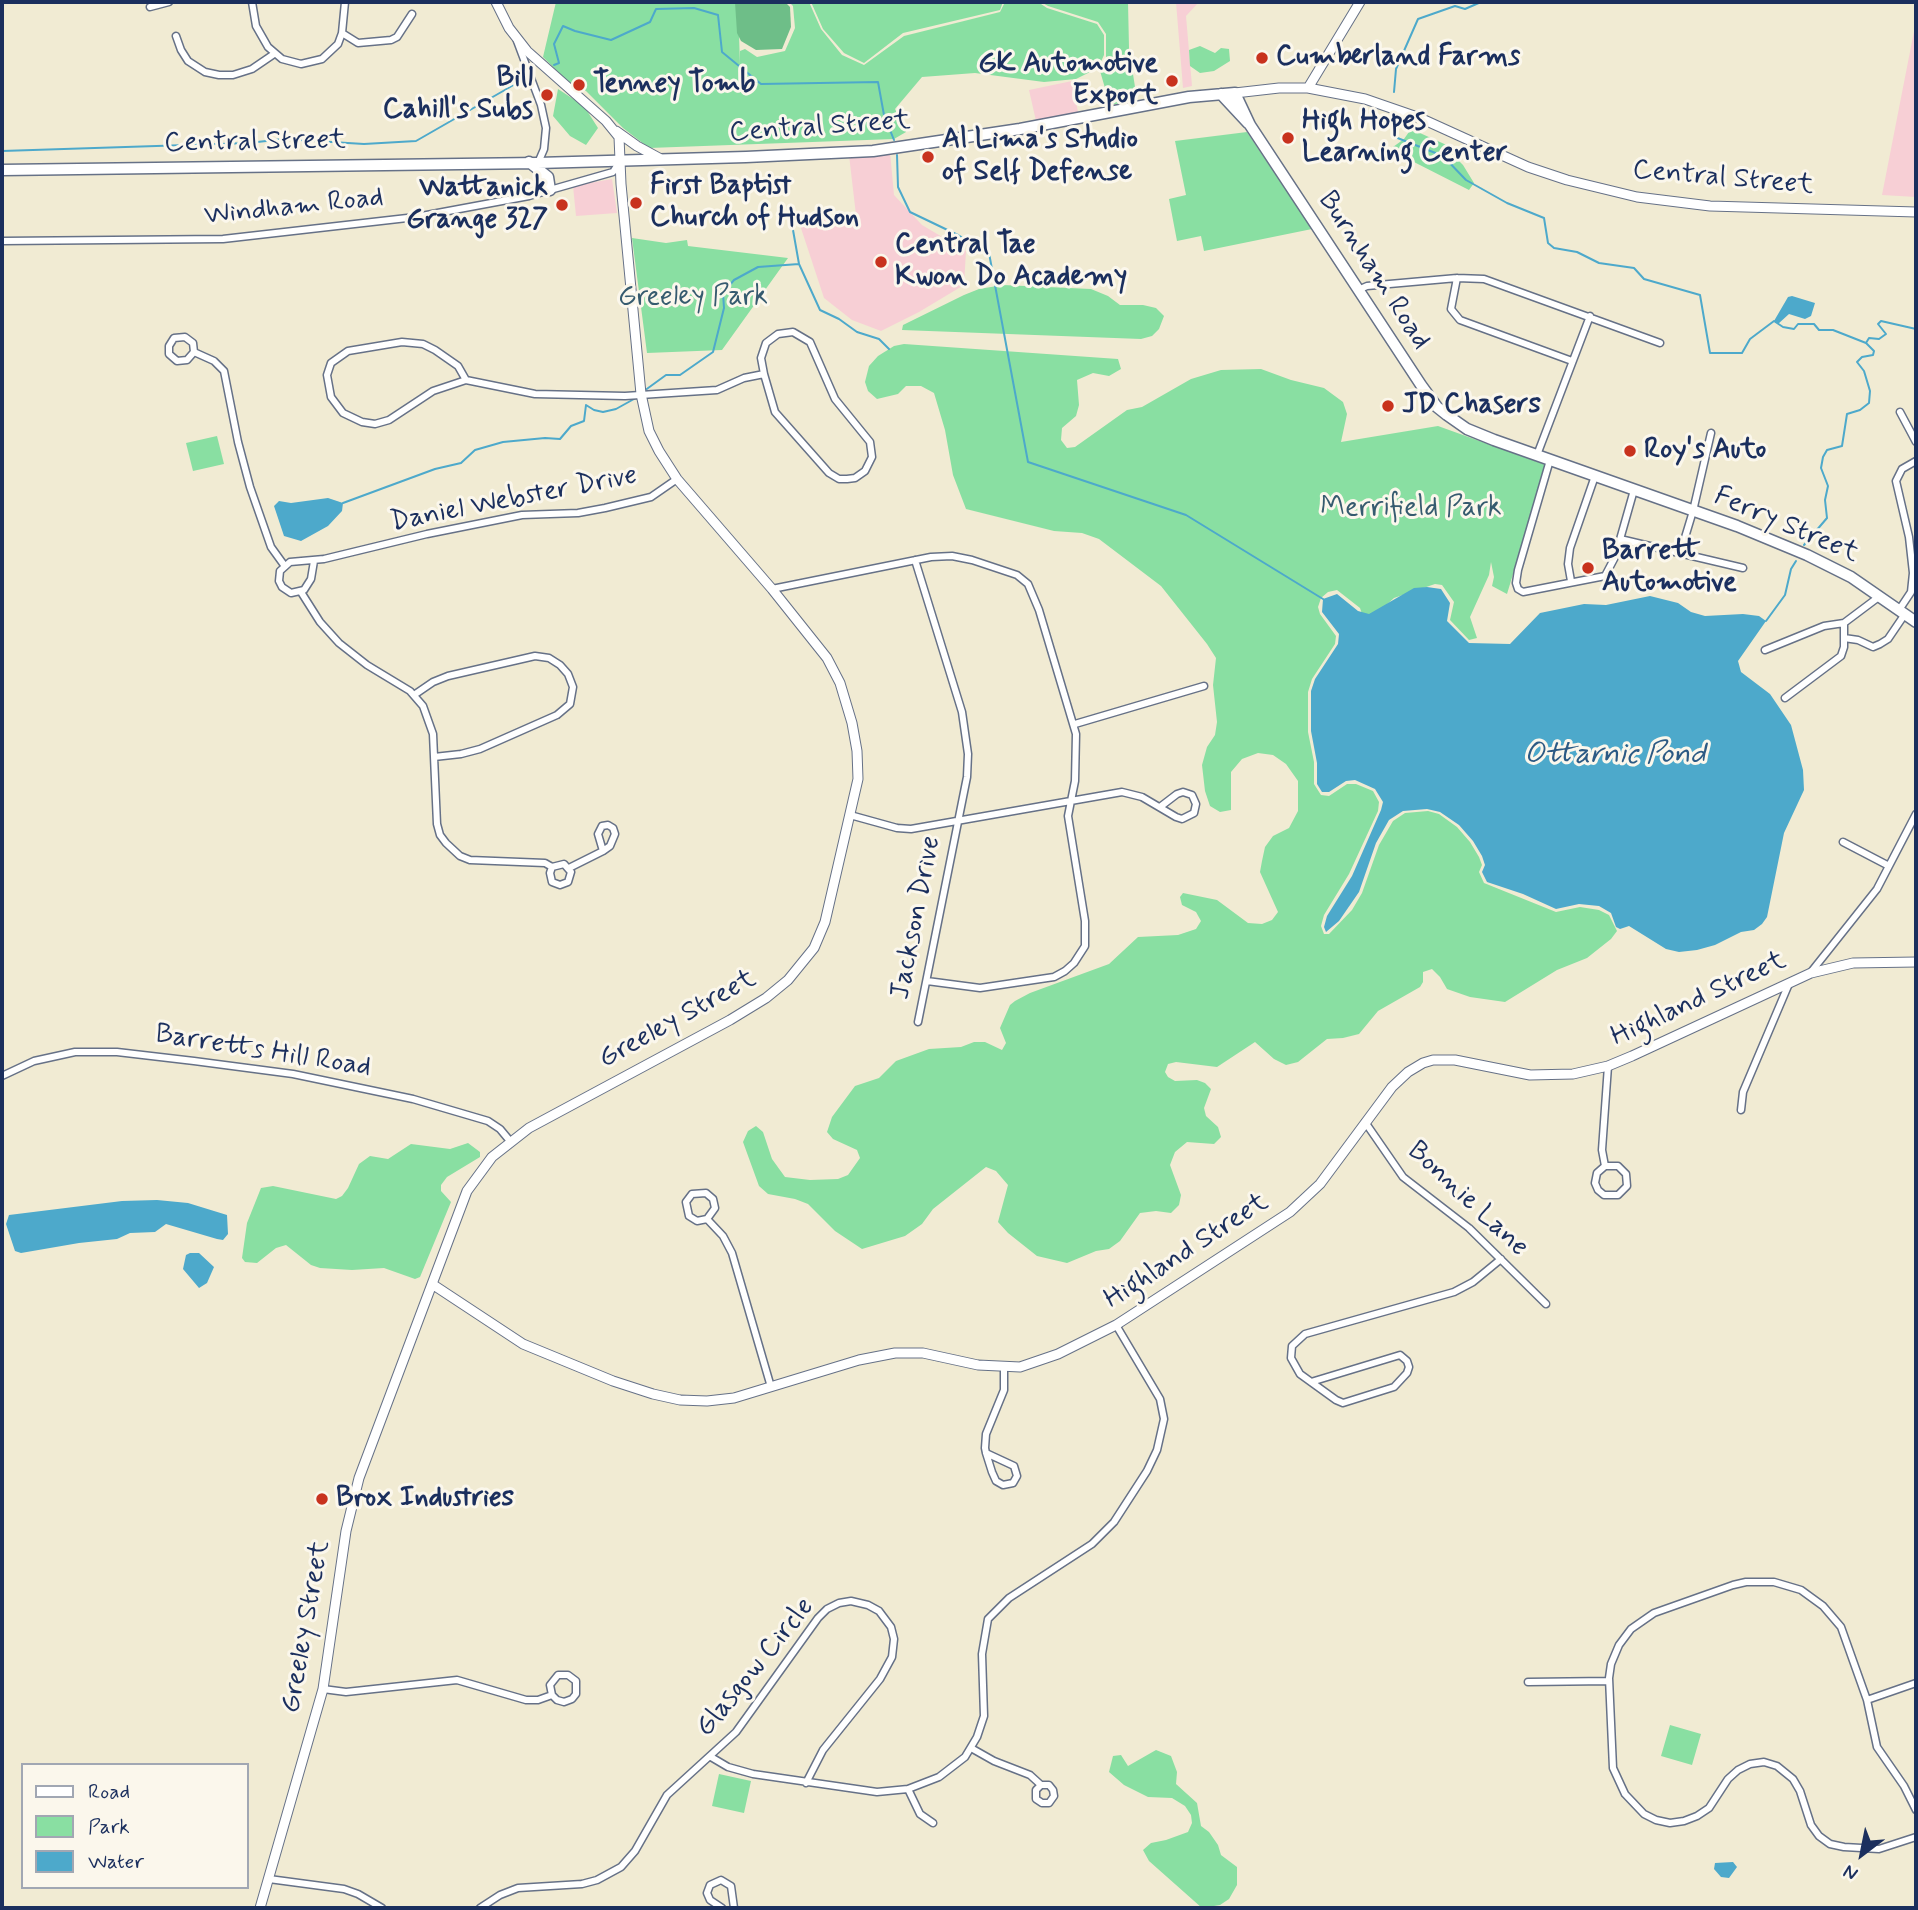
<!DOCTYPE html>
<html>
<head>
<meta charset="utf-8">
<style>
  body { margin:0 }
  #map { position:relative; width:1918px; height:1910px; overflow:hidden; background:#f1ebd3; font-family:Mynerve,sans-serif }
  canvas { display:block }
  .frame { position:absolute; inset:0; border:4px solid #1b2f5e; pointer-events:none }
  .legend { position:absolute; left:21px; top:1763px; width:228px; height:126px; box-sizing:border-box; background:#fbf7ec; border:2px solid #a1a7b3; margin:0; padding:9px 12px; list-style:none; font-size:21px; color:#1b2f5e }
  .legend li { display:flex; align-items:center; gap:14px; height:35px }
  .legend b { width:35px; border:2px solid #a1a7b3 }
  .north { position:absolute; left:1827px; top:1819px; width:70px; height:70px; -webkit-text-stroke:5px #fbf7ec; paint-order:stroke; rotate:212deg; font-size:19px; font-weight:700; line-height:28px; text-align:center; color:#1b2f5e }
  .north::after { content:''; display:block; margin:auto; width:24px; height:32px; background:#1b2f5e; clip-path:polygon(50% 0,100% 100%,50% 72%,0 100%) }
</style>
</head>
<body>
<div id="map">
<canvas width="1918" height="1910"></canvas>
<div class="frame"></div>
<ul class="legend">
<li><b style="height:9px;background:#fff"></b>Road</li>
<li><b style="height:19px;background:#89dfa2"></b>Park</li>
<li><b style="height:19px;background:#4da9cb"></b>Water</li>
</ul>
<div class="north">N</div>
</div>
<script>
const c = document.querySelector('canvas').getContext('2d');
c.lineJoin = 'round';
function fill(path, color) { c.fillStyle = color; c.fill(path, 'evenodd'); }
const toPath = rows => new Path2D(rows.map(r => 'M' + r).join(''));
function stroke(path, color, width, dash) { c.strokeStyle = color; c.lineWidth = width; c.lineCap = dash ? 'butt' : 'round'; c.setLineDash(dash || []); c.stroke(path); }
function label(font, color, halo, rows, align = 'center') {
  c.font = font + ' Mynerve,sans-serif'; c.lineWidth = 6; c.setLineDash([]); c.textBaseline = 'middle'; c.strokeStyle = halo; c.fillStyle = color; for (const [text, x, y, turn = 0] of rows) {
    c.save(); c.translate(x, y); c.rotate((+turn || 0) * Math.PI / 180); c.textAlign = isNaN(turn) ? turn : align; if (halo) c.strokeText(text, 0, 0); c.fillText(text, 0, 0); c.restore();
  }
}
fill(toPath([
  [1176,2,1199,2,1186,16,1192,86,1183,88],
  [1916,21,1916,197,1882,195],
  [1072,81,1078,112,1036,121,1029,90],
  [890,152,894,195,922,225,966,251,964,285,919,312,881,331,852,320,824,298,798,219,856,215,849,155],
  [612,179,617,213,576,216,573,186]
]), '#f7cfd5');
fill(toPath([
  [556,2,738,2,740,65,740,51,745,49,757,57,785,51,795,28,793,6,789,2,809,2,821,29,842,55,864,65,904,36,1000,12,1005,2,1038,2,1047,8,1097,24,1104,35,1104,55,1098,68,1076,79,1044,82,975,73,922,77,895,109,906,132,894,139,649,148,623,128,586,91,568,82,543,57],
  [811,2,1003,2,1000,10,903,33,864,63,844,53,823,29],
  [1041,2,1128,2,1129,48,1137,100,1110,105,1100,71,1106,61,1106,34,1098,22,1048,6],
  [1200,46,1215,53,1221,48,1229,49,1230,61,1214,71,1200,73,1190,66,1189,50],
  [558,89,584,106,598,128,586,145,570,136,553,116],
  [1411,129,1451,147,1455,157,1463,165,1474,183,1469,190,1410,160,1393,147,1404,139],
  [1247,132,1312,229,1204,251,1201,236,1177,241,1169,199,1186,195,1175,141],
  [632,238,666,243,687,240,688,246,788,258,722,350,647,353],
  [1003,285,1091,289,1108,296,1120,305,1143,305,1156,308,1164,316,1159,329,1152,336,1141,339,902,330,903,325,964,295,979,289],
  [904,344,1118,359,1121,369,1109,376,1093,373,1077,380,1079,405,1076,416,1062,428,1061,440,1067,448,1075,447,1127,410,1142,407,1191,379,1221,370,1261,369,1291,380,1324,388,1343,402,1347,414,1341,442,1438,426,1546,465,1507,594,1492,586,1494,577,1491,562,1489,575,1470,617,1477,638,1469,640,1450,620,1454,602,1442,585,1435,584,1394,598,1374,616,1363,617,1360,608,1337,590,1328,592,1321,598,1318,607,1320,614,1336,636,1335,644,1312,679,1308,692,1308,732,1314,762,1314,784,1321,795,1329,796,1347,784,1356,784,1373,791,1379,802,1378,811,1349,874,1324,915,1321,926,1324,934,1329,934,1352,910,1362,893,1379,845,1393,821,1405,813,1428,811,1439,814,1457,827,1470,842,1479,857,1482,865,1479,872,1484,883,1556,912,1580,907,1599,910,1609,915,1617,931,1611,939,1587,958,1557,970,1505,1002,1470,997,1447,989,1440,977,1432,969,1423,972,1423,982,1420,987,1378,1011,1359,1034,1343,1038,1327,1039,1298,1062,1286,1065,1274,1059,1255,1042,1217,1067,1176,1062,1168,1064,1165,1072,1168,1077,1175,1081,1197,1080,1205,1083,1211,1089,1204,1108,1206,1116,1218,1127,1221,1137,1214,1144,1187,1142,1175,1152,1170,1165,1181,1195,1179,1205,1171,1213,1156,1211,1140,1213,1120,1241,1109,1249,1096,1251,1067,1263,1037,1256,1008,1233,998,1222,1008,1185,996,1171,986,1167,933,1209,922,1224,905,1236,862,1249,835,1231,808,1204,795,1199,768,1194,759,1186,743,1142,748,1131,756,1126,763,1132,772,1159,785,1177,810,1180,838,1179,848,1175,860,1158,857,1150,833,1139,827,1132,832,1117,855,1086,879,1078,896,1061,929,1049,961,1047,974,1042,985,1042,1002,1050,1006,1043,1000,1028,1010,1005,1015,1001,1030,993,1109,964,1138,937,1178,935,1196,929,1201,921,1196,912,1182,905,1180,897,1183,893,1217,900,1248,923,1262,924,1272,920,1278,912,1260,872,1262,861,1265,847,1273,836,1289,828,1298,811,1298,781,1286,764,1273,755,1258,753,1242,759,1231,772,1231,810,1220,812,1210,806,1205,791,1202,765,1207,747,1215,735,1217,722,1213,685,1216,658,1207,644,1161,586,1099,539,1082,533,1054,531,966,509,953,475,945,430,934,393,921,386,906,386,898,394,877,399,868,391,865,382,869,366,878,356,894,346],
  [217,436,224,464,193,471,186,443],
  [468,1143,480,1152,480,1157,447,1177,441,1185,441,1191,451,1202,420,1277,415,1279,384,1268,352,1270,320,1268,311,1265,286,1245,276,1248,257,1263,245,1262,242,1258,247,1223,261,1188,273,1186,336,1199,342,1196,348,1188,359,1164,370,1156,388,1159,411,1144,450,1149],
  [1670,1725,1701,1734,1692,1765,1661,1756],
  [1156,1750,1171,1756,1177,1772,1176,1784,1197,1803,1201,1826,1209,1832,1218,1845,1221,1855,1237,1867,1237,1885,1229,1899,1220,1905,1202,1908,1149,1861,1143,1850,1151,1843,1166,1840,1188,1832,1192,1823,1191,1815,1185,1806,1172,1798,1148,1797,1124,1785,1109,1772,1113,1756,1121,1755,1128,1766],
  [719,1774,751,1781,744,1813,712,1806]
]), '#89dfa2');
fill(toPath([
  [735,2,785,2,790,7,791,27,782,49,756,50,741,41,737,33]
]), '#6ebe88');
fill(toPath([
  [1792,296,1815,303,1811,316,1805,319,1789,314,1778,324,1774,321,1788,297],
  [328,498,343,503,342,511,328,526,301,541,284,536,274,506,279,501,291,503],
  [1427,587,1441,589,1450,603,1447,621,1469,643,1510,644,1540,613,1584,604,1606,605,1650,596,1678,603,1691,612,1705,616,1743,614,1759,616,1766,621,1738,661,1741,672,1770,694,1791,725,1803,770,1804,790,1784,833,1767,917,1762,924,1754,930,1741,932,1715,945,1697,950,1679,952,1666,949,1629,926,1620,929,1616,927,1611,913,1599,906,1579,904,1556,909,1523,894,1487,882,1482,872,1485,865,1482,856,1473,841,1459,825,1440,812,1427,809,1403,811,1389,820,1376,843,1359,892,1339,921,1326,932,1324,927,1327,916,1352,876,1381,810,1383,802,1375,789,1355,780,1346,781,1329,792,1322,792,1317,784,1317,763,1311,731,1311,691,1315,679,1338,644,1339,634,1322,612,1323,599,1337,594,1358,611,1369,614,1414,588],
  [157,1200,188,1203,227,1215,228,1234,223,1240,217,1239,166,1224,155,1232,130,1233,117,1239,79,1243,21,1253,15,1251,6,1224,9,1215,122,1201],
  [190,1253,199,1253,214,1267,207,1283,199,1288,183,1269,186,1255],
  [1733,1862,1737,1867,1729,1878,1721,1877,1714,1869,1715,1863]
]), '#4da9cb');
stroke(toPath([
  [554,65,559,63,554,44,563,26,575,31,611,40,650,22,656,9,694,8,718,15,722,52,761,84,878,82,884,115,894,140],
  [1394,92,1396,69,1418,19,1455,6,1465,9,1481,2],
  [1395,137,1443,156,1466,180,1507,203,1544,218,1548,243,1554,248,1577,252,1599,263,1634,268,1644,279,1700,295,1710,353,1742,353,1750,339,1774,321,1783,327,1794,329,1798,324,1814,324,1819,330,1833,330,1866,343],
  [2,151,249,143,283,139,364,144,416,141,524,79],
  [897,155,898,187,910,212,958,235,989,253,1028,462,1186,515,1323,599],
  [793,230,799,264,820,310,839,319,857,332,879,339,889,349],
  [644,391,666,375,680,375,713,352,724,308,723,293,734,280,758,267,799,264],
  [343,503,435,469,461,463,475,450,503,442,545,438,560,439,571,426,584,421,586,405,594,410,603,412,616,409,634,399],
  [1804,545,1827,518,1825,500,1828,486,1821,468,1823,457,1827,450,1842,446,1847,414,1860,410,1869,403,1870,391,1864,371,1857,362,1862,357,1873,355,1874,351,1866,343,1869,338,1879,339,1886,334,1878,324,1881,321,1916,329],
  [1766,621,1785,595,1791,569,1796,561]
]), '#4da9cb', 2);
const street = toPath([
  [252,2,256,26,268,47,282,59,301,64,322,59,338,44,342,33,345,2],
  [150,7,169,2],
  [342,33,358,43,391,40,397,37,412,14],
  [176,36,181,50,188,61,205,72,219,75,233,75,252,69,274,54],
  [517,41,541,105,546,128,544,149,538,163],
  [2,241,223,239,416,217,529,196,613,172,620,161],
  [1457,278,1451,309,1460,320,1572,361],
  [1358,290,1367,286,1457,278,1484,279,1660,343],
  [194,352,193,343,185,337,174,338,169,346,169,354,177,361,187,360,194,352,214,361,224,371,238,442,250,487,271,547,284,565],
  [466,380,458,366,435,350,423,344,402,342,348,351,331,363,327,375,331,397,343,413,362,422,375,424,389,420,433,391,466,380,535,394,625,396,717,390,744,378,764,374,761,358,766,343,778,334,793,332,810,342,835,399,870,442,872,457,865,471,855,478,847,479,839,479,829,473,775,412,764,374],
  [1900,412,1916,442],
  [1537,455,1590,316],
  [1550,460,1518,570,1516,583,1518,589,1523,592,1605,576,1615,557,1634,490],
  [1620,539,1743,568],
  [1680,554,1693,511,1711,433],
  [915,560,962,712,968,754,967,777,918,1022],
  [314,561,311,579,304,590,291,593,282,587,279,581,280,571,290,562,324,559,427,534,522,515,578,513,605,508,651,497,677,479],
  [1571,581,1568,564,1570,548,1595,476],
  [772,589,931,557,952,556,972,560,1017,575,1028,584,1039,610,1076,734,1075,781,1068,816,1085,921,1085,946,1074,963,1065,971,1054,977,980,988,927,981],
  [301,592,320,622,339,643,367,665,410,691,423,706,433,734,437,824,440,835,446,843,460,856,470,860,545,863,552,867,564,864,571,872,568,882,560,885,552,882,550,873,552,867],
  [1899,610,1911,592,1913,573,1909,537,1896,481,1902,469,1916,461],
  [1844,638,1858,640,1873,647,1880,644,1888,639,1905,614],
  [1765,650,1824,626,1844,623,1880,596],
  [414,695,433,682,448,676,535,656,549,658,560,665,568,674,573,687,570,704,557,715,480,749,461,754,434,757],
  [1785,698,1841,656,1844,647,1844,623],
  [1075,724,1204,686],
  [850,815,897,828,911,829,1122,792,1142,797,1176,817,1182,819,1194,813,1196,804,1192,795,1183,792,1177,794,1160,807],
  [1843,842,1889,866],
  [569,868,603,851,610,846,615,834,613,828,608,825,602,826,598,834,603,851],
  [1811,972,1877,889,1916,814],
  [2,1076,34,1061,75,1052,117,1052,194,1061,293,1074,413,1099,488,1121,500,1129,510,1141],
  [1741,1110,1743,1092,1788,986],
  [1365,1122,1403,1177,1469,1228,1546,1304],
  [1605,1166,1618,1166,1626,1174,1627,1186,1618,1195,1604,1195,1598,1190,1595,1183,1597,1173,1605,1166,1602,1150,1608,1066],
  [707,1219,715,1208,713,1199,706,1193,692,1194,686,1202,689,1216,697,1221,707,1219,723,1236,732,1253,771,1387],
  [1311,1382,1400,1355,1407,1361,1409,1367,1407,1373,1394,1387,1343,1403,1336,1400,1300,1374,1291,1358,1292,1346,1305,1334,1454,1292,1473,1282,1501,1259],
  [986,1453,1014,1466,1017,1476,1013,1483,1003,1485,996,1481,992,1472,986,1453,985,1448,986,1434,1004,1390,1004,1368],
  [1528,1682,1609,1681],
  [323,1689,346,1692,457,1680,526,1700,538,1700,552,1695,557,1700,564,1702,572,1699,576,1694,576,1681,568,1675,558,1675,550,1685,552,1695],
  [1867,1700,1916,1683],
  [971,1748,994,1761,1030,1775,1041,1785,1036,1790,1036,1799,1042,1803,1049,1803,1054,1796,1053,1790,1049,1785,1041,1785],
  [711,1757,728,1767,753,1774,877,1792,908,1789,939,1777,965,1757,977,1737,984,1716,982,1654,988,1619,1009,1598,1092,1544,1114,1522,1147,1471,1157,1450,1164,1419,1160,1399,1116,1325],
  [908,1789,920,1814,933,1823],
  [1916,1810,1904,1786,1877,1747,1867,1700,1841,1627,1823,1606,1801,1590,1774,1582,1746,1582,1733,1585,1654,1613,1631,1629,1619,1645,1611,1664,1609,1678,1613,1768,1625,1794,1644,1814,1656,1820,1670,1823,1684,1821,1697,1816,1709,1808,1728,1779,1738,1770,1750,1764,1764,1762,1777,1766,1793,1779,1800,1791,1811,1825,1819,1836,1830,1844,1844,1847,1879,1849,1916,1837],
  [269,1879,344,1889,358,1894,382,1908],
  [480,1908,500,1895,518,1888,582,1884,597,1880,621,1867,635,1851,667,1795,736,1732,818,1618,827,1609,839,1603,851,1601,868,1605,879,1611,891,1627,894,1639,892,1657,880,1679,823,1750,806,1783],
  [722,1908,710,1900,707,1893,710,1885,721,1880,731,1886,734,1908]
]);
const secondary = toPath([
  [1308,88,1360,2],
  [1235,93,1279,88,1308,88,1365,99,1420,118,1528,167,1567,180,1637,197,1710,206,1916,212],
  [616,131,637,146,659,158],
  [432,1284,523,1344,613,1381,653,1394,680,1400,707,1401,734,1398,859,1360,895,1353,923,1353,978,1365,1020,1367,1058,1354,1116,1325,1290,1212,1320,1184,1392,1087,1408,1072,1423,1063,1433,1060,1455,1060,1530,1075,1573,1074,1608,1066,1632,1056,1811,973,1853,963,1916,962],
  [260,1908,323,1689,346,1531,359,1478,467,1191,492,1157,529,1128,730,1020,766,998,788,980,814,948,825,922,858,779,857,751,852,723,840,683,827,658,772,589,677,479,659,451,649,431,641,394,621,184,619,137,606,121,527,51,509,28,496,2]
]);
const primary = toPath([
  [1221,94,1248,123],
  [529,162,548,177,550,190],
  [2,170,538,163,746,157,873,151,1020,129,1189,97,1235,93,1250,125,1304,207,1421,385,1437,407,1447,415,1467,429,1494,440,1737,526,1807,555,1851,577,1916,622]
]);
stroke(street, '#667187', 9);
stroke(secondary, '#667187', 11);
stroke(primary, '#667187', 13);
stroke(street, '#fff', 6);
stroke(secondary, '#fff', 9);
stroke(primary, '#fff', 10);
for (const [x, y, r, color] of [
  [1262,58,7,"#c8321e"],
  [1172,81,7,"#c8321e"],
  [579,85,7,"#c8321e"],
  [547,95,7,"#c8321e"],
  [1288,138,7,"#c8321e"],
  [928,157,7,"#c8321e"],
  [636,203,7,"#c8321e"],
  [562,205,7,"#c8321e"],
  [881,262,7,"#c8321e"],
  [1388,406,7,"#c8321e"],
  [1630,451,7,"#c8321e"],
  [1588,568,7,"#c8321e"],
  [322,1499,7,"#c8321e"]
]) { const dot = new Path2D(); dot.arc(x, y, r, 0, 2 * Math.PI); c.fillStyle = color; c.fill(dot); stroke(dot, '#fbf7ec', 2.5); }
label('bold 28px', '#1b2f5e', '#fbf7ec', [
  ["Cumberland Farms",1276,58],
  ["GK Automotive",1158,65,"right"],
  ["Export",1158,97,"right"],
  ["Bill",533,79,"right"],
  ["Cahill's Subs",533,111,"right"],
  ["Tenney Tomb",593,85],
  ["High Hopes",1302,122],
  ["Learning Center",1302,154],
  ["Al Lima's Studio",942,141],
  ["of Self Defense",942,173],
  ["First Baptist",650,187],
  ["Church of Hudson",650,219],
  ["Wattanick",548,189,"right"],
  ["Grange 327",548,221,"right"],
  ["Central Tae",895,246],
  ["Kwon Do Academy",895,278],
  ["JD Chasers",1402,406],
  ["Roy's Auto",1644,451],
  ["Barrett",1602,552],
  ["Automotive",1602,584],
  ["Brox Industries",336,1499]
], 'left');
label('28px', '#1b2f5e', '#fbf7ec', [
  ["Central Street",820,128,-4],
  ["Central Street",255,143,-1],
  ["Central Street",1723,179,5],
  ["Windham Road",294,208,-6],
  ["Burnham Road",1373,271,57],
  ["Daniel Webster Drive",514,500,-11],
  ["Ferry Street",1786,526,23],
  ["Jackson Drive",917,918,-79],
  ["Highland Street",1699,1000,-25],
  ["Greeley Street",678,1020,-29],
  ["Barretts Hill Road",263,1052,9],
  ["Bonnie Lane",1467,1200,43],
  ["Highland Street",1187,1252,-33],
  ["Greeley Street",307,1627,-80],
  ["Glasgow Circle",756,1668,-51]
]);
label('28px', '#365b6f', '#fbf7ec', [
  ["Greeley Park",693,298],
  ["Merrifield Park",1411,509]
]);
label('italic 30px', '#2c5a84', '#fbf7ec', [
  ["Ottarnic Pond",1615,756]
]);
</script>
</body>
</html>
